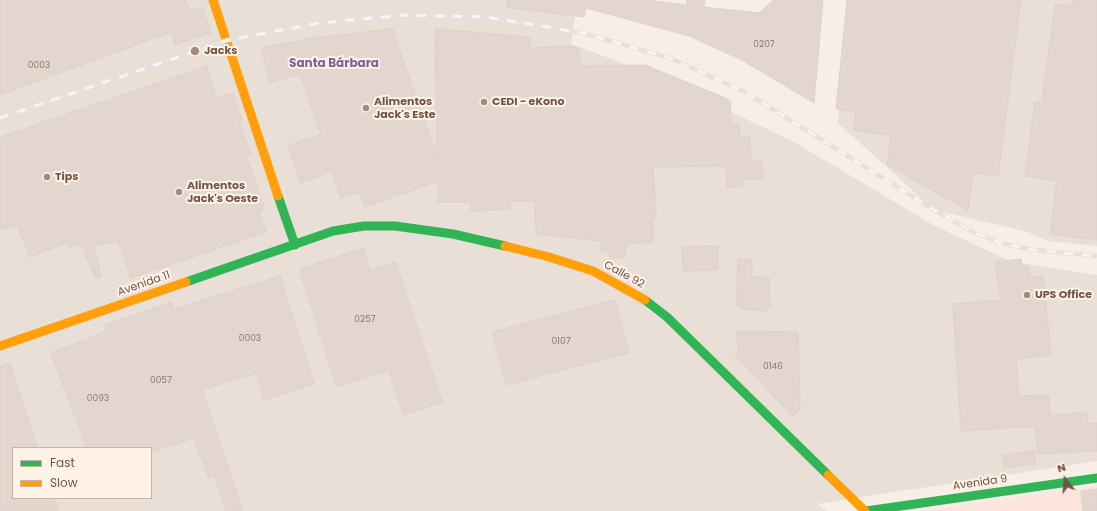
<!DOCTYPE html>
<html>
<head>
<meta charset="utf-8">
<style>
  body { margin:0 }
  #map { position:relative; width:1097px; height:511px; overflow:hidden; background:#f7efe6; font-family:Poppins,sans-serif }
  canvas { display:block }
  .legend { position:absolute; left:12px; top:447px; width:140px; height:52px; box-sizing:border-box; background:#fff3e7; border:1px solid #c7b3a7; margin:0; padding:5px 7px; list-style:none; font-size:12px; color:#745347 }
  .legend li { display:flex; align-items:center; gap:8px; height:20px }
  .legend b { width:20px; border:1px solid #c7b3a7 }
  .north { position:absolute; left:1045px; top:459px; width:40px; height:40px; -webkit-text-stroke:3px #fff3e7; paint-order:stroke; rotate:343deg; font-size:11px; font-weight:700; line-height:16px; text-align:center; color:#745347 }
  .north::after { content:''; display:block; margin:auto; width:14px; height:18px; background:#745347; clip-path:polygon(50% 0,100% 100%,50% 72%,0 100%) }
</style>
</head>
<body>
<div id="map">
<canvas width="1097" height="511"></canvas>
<ul class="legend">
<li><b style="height:5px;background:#30b455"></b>Fast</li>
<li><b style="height:5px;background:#ff9f0a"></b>Slow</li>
</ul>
<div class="north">N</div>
</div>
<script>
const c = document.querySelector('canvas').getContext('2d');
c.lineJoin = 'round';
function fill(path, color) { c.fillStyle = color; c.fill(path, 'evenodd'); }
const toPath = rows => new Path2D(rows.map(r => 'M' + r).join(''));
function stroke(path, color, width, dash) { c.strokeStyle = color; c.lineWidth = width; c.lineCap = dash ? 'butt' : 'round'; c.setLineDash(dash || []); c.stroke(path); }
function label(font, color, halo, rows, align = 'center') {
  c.font = font + ' Poppins,sans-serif'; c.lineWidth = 4; c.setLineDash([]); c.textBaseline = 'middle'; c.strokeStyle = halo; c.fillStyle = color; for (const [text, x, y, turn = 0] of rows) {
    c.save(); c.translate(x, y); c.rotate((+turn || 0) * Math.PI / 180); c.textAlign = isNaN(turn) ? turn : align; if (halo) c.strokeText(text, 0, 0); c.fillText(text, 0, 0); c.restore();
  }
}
fill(toPath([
  [1097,485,1097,511,921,511]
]), '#fbe5dc');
fill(toPath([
  [0,0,577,0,571,44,650,73,794,142,935,226,1010,261,1097,275,1097,461,817,504,827,511,0,511],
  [13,448,151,448,151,498,13,498],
  [849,0,1097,0,1097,246,1048,241,1028,232,934,210,838,123]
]), '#e9dfd7');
const building = toPath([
  [0,0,185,0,190,11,202,7,211,33,175,45,171,32,0,95,0,0],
  [507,0,646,0,687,5,687,0,705,0,704,7,759,13,774,0,823,0,814,103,742,60,689,36,586,8,584,17,506,7,507,0],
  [847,0,1021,0,998,176,973,173,968,210,887,165,891,135,854,131,856,112,836,109,847,0],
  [1073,0,1097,0,1097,240,1050,234,1057,181,1025,176,1035,102,1042,102,1055,4,1072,6,1073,0],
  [392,29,437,156,435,29,530,37,530,48,573,46,579,49,581,66,645,65,726,98,731,101,730,124,739,124,740,137,750,137,751,160,762,160,763,179,742,180,742,187,727,187,726,166,653,167,656,219,653,219,653,242,626,243,625,257,610,258,609,252,601,252,601,241,536,234,535,201,510,201,510,209,471,211,471,202,438,202,438,181,365,207,359,192,341,198,332,171,300,183,288,146,321,134,300,74,270,82,261,48,313,38,392,29],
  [207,66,216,98,233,93,242,120,239,121,251,155,246,156,265,209,259,211,266,232,131,278,118,241,94,246,101,276,95,278,81,244,68,247,67,243,30,257,17,225,0,230,0,137,207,66],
  [718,246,718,270,683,271,682,247,718,246],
  [363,248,370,270,396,262,442,402,403,415,389,370,337,387,299,269,363,248],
  [738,259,752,259,752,277,769,278,770,306,767,306,767,311,740,309,739,307,736,306,738,259],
  [1021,259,1022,267,1028,266,1030,277,1043,276,1051,355,1016,359,1019,396,1049,395,1050,416,1086,412,1088,424,1097,423,1097,451,1038,454,1035,426,961,431,953,304,1001,300,995,262,1021,259],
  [280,276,314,384,264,400,256,373,202,390,243,511,226,511,214,475,208,477,194,438,151,452,151,448,87,448,51,353,107,331,105,325,172,302,174,309,280,276],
  [615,300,629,353,506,385,492,332,615,300],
  [737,331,798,332,800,409,792,416,735,355,738,351,737,331],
  [10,363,38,448,13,448,13,498,55,498,59,511,0,511,0,366,10,363],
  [1034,451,1036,464,1004,468,1002,455,1034,451],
  [1097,489,1097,511,1083,511,1081,491,1097,489]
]);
fill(building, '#e3d6ce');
stroke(building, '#dfd1c9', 1);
stroke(toPath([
  [278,196,295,245],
  [186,282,333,231,364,226,395,226,453,234,505,246],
  [645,300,667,317,828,475],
  [866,511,1097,478]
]), '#30b455', 9);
stroke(toPath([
  [213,0,278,196],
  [505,246,549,257,593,271,645,300],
  [0,346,186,282],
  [828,475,865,511]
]), '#ff9f0a', 9);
const rail = toPath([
  [0,118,228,40,319,23,405,15,486,17,583,33,670,58,747,93,934,210,973,232,1001,243,1034,250,1097,256]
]);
stroke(rail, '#e3e1e3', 4.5);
stroke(rail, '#fff3e7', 3, [9]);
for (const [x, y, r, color] of [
  [195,51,5,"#a28a7f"],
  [484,102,4,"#a28a7f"],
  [366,108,4,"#a28a7f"],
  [47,177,4,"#a28a7f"],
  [179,192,4,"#a28a7f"],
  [1027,295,4,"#a28a7f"]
]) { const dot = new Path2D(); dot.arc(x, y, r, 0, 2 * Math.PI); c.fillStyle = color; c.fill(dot); stroke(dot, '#fff3e7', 1.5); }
label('9px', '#92766b', null, [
  ["0207",764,45],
  ["0003",39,66],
  ["0257",365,320],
  ["0003",250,339],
  ["0107",561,342],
  ["0146",773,367],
  ["0057",161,381],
  ["0093",98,399]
]);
label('bold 11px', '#745347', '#fff3e7', [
  ["Jacks",204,51],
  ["Alimentos",374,102],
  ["Jack's Este",374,115],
  ["CEDI - eKono",492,102],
  ["Tips",55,177],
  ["Alimentos",187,186],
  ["Jack's Oeste",187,199],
  ["UPS Office",1035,295]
], 'left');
label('11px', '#745347', '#fff3e7', [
  ["Calle 92",624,275,29],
  ["Avenida 11",144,284,-19],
  ["Avenida 9",980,483,-8]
]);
label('bold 12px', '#816298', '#fff3e7', [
  ["Santa Bárbara",334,64]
]);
</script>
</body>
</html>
